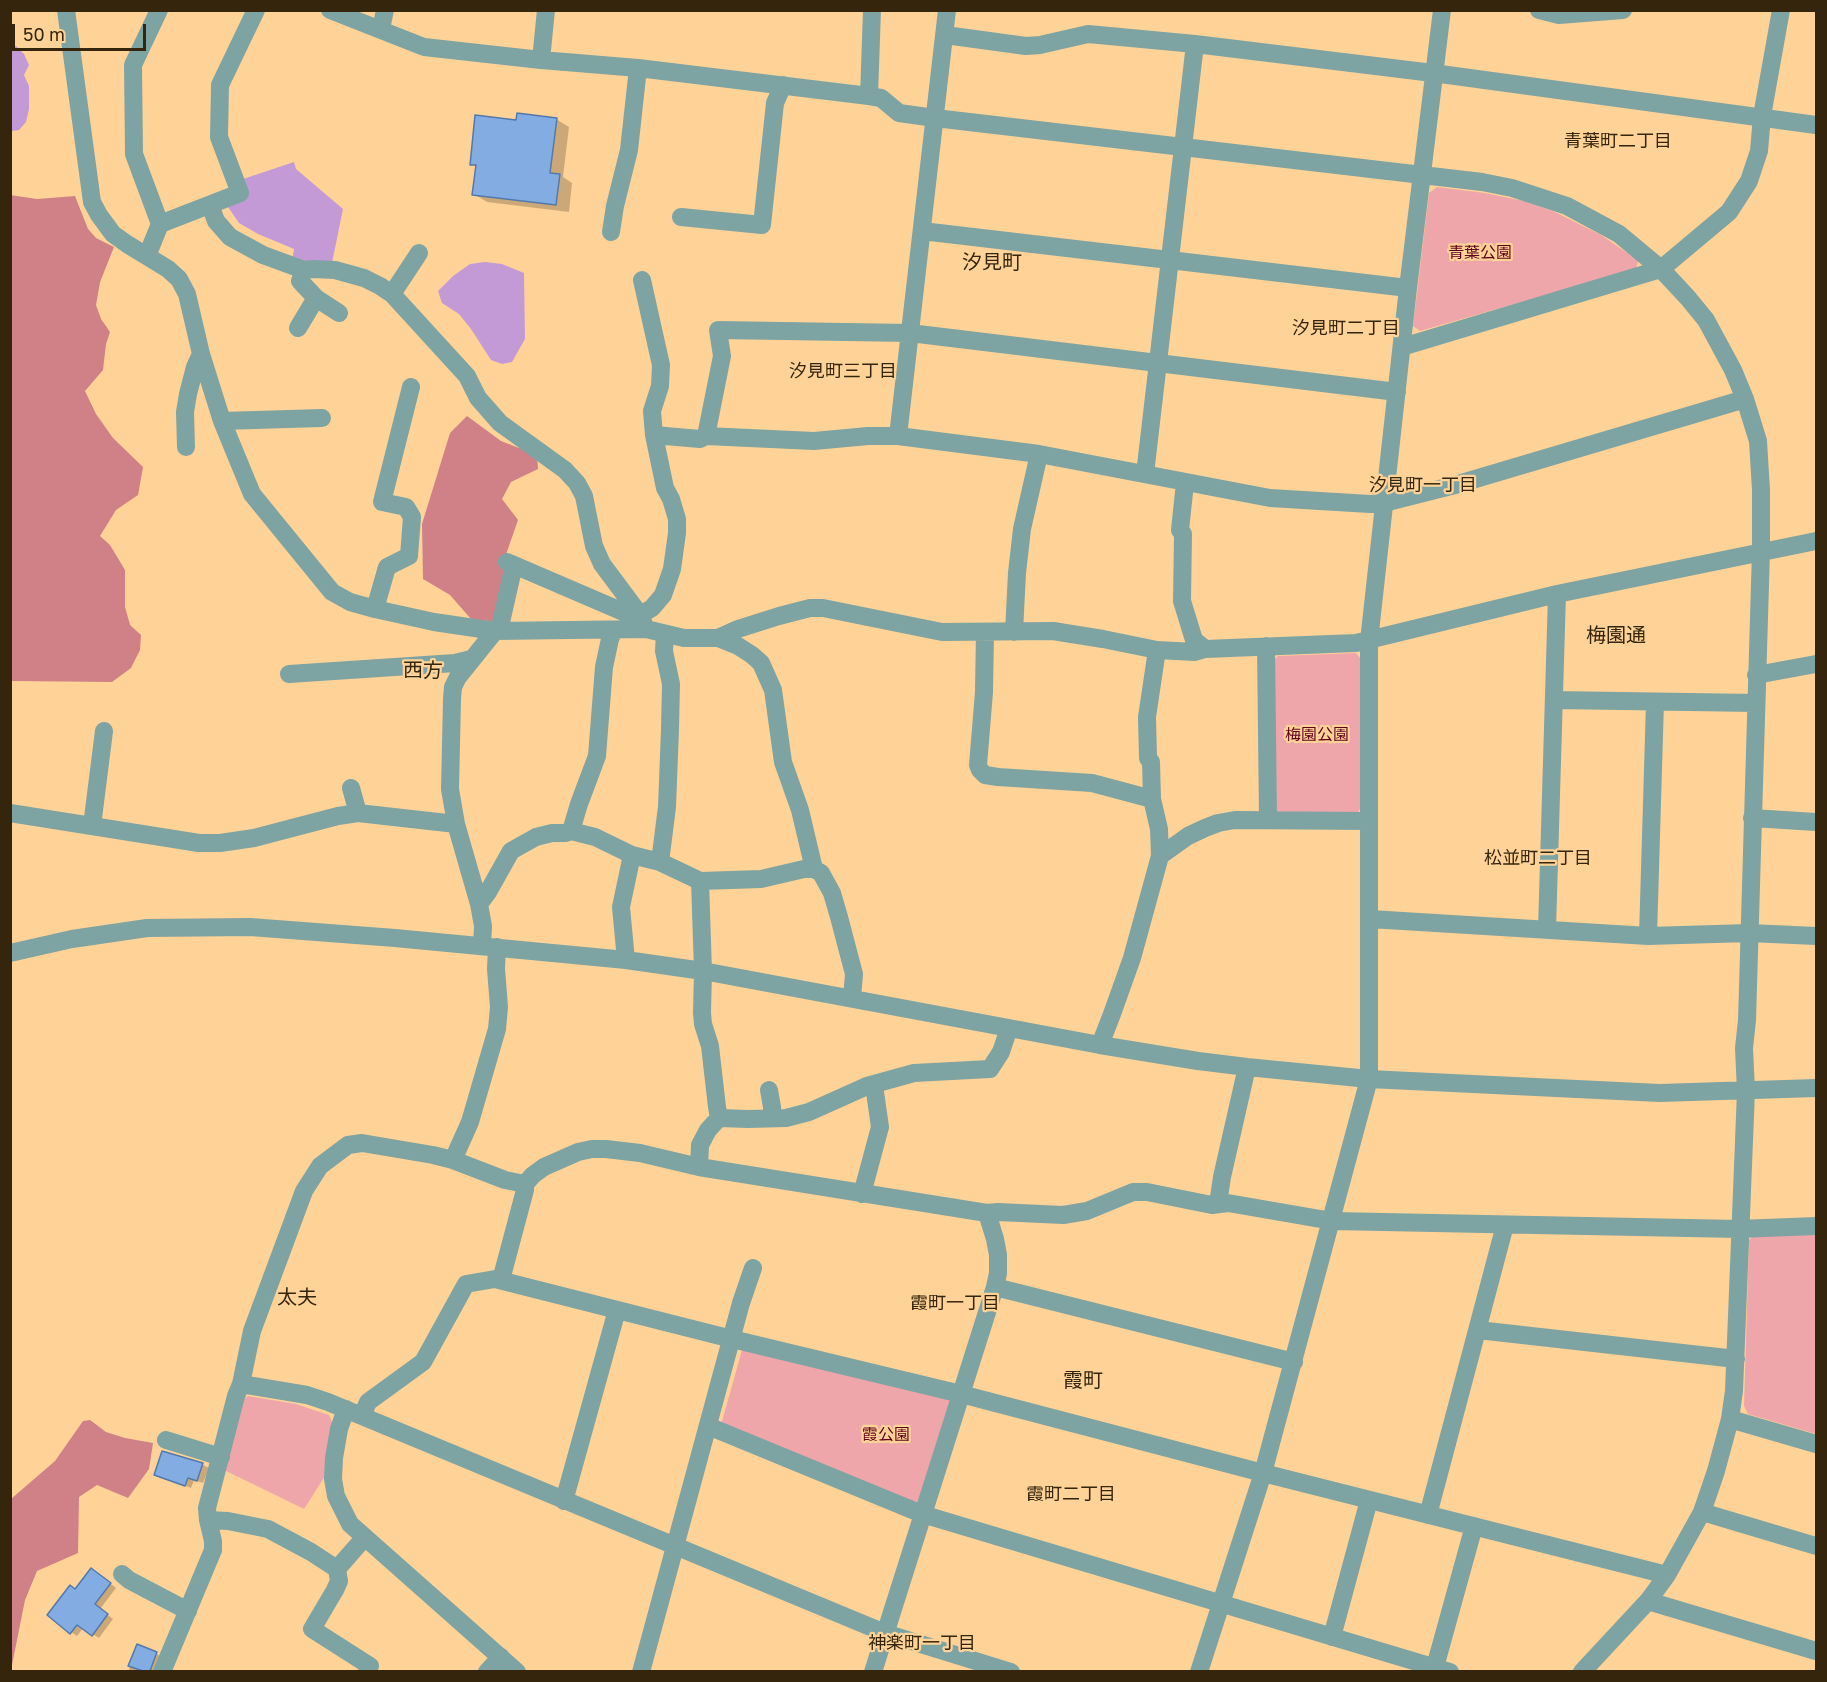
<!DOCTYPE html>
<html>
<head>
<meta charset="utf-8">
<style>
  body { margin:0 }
  #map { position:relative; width:1827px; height:1682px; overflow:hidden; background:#ffd397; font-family:"Golos Text",sans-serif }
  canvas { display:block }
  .frame { position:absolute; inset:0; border:12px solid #35250c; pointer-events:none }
  .scale { position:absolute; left:12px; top:24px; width:134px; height:27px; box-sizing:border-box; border:3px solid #35250c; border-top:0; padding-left:8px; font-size:18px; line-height:21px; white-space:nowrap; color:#35250c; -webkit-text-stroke:4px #ffd397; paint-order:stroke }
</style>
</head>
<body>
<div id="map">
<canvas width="1827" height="1682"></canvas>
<div class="frame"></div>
<div class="scale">50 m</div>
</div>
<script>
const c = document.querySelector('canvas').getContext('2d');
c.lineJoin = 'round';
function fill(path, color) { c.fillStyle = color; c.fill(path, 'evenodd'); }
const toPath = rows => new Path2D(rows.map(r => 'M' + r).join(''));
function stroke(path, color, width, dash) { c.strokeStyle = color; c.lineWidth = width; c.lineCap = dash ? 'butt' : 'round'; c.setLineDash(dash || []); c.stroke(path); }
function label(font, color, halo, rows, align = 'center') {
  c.font = font + ' "Golos Text","Noto Sans JP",sans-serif'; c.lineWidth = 4.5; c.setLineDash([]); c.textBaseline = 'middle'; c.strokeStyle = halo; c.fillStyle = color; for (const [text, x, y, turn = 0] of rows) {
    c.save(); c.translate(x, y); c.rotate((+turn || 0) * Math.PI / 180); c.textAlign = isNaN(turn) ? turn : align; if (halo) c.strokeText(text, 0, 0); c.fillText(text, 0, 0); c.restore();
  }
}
fill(toPath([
  [1437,187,1485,193,1524,201,1555,212,1601,235,1626,252,1638,261,1636,269,1420,331,1413,326,1429,193],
  [1356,653,1361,659,1360,809,1356,816,1278,814,1273,808,1272,662,1278,656],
  [1816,1233,1816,1434,1748,1414,1744,1406,1749,1240,1754,1235],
  [744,1343,955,1398,924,1506,721,1425],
  [248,1396,296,1404,329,1415,334,1426,327,1473,304,1509,224,1470,242,1400]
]), '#efa6aa');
fill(toPath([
  [10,195,37,199,75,196,88,229,96,238,114,247,100,282,96,305,101,319,110,332,106,344,103,370,85,391,96,414,113,438,143,467,138,495,116,510,100,536,110,545,125,570,125,607,130,625,141,635,140,650,131,668,112,682,11,681],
  [467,416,501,441,537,455,538,469,511,482,502,499,518,520,502,566,510,570,497,622,471,619,450,595,423,579,422,524,450,433],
  [90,1420,106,1432,125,1438,153,1443,149,1469,128,1498,97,1485,79,1497,78,1553,37,1571,25,1600,11,1670,11,1499,55,1461,83,1421]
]), '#cf8187');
fill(toPath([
  [10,45,16,46,24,54,29,65,24,75,29,86,29,109,26,122,19,130,12,131],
  [294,162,296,169,343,209,332,263,292,261,294,249,258,234,239,223,228,207,248,197,243,179],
  [485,262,502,264,524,273,525,339,512,362,502,364,491,360,471,329,459,314,442,303,438,291,453,276,470,264]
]), '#c49ad6');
fill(toPath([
  [556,119,569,127,563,177,572,183,569,212,487,202,474,194,477,167,471,164,517,121],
  [163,1452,203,1465,209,1468,203,1483,194,1480,191,1488,155,1474],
  [97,1573,116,1588,100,1609,113,1619,99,1638,83,1628,77,1636,71,1632,76,1590],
  [138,1646,163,1657,156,1672,128,1672]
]), '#0003');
const building = toPath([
  [517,113,557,118,550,173,560,174,556,205,472,195,476,165,470,165,475,115,516,120,517,113],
  [162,1451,203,1463,197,1481,188,1478,185,1486,154,1475,162,1451],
  [91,1568,111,1583,95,1604,108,1614,92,1636,77,1625,70,1634,47,1615,70,1585,75,1589,91,1568],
  [137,1644,157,1652,150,1671,143,1671,128,1666,137,1644]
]);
fill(building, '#82ace2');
stroke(building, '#5279ac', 1.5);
stroke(toPath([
  [66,10,92,202,99,215,113,234,127,244,168,269,179,279,187,294,201,354,222,421,252,494,332,592,350,602,375,609,434,622,495,631,646,629,684,638,718,638,738,646,752,655,761,663,773,690,783,762,800,810,814,869],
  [330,10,424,47,541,60,638,68,869,96,881,98,899,113,935,118,1482,182,1512,188,1567,206,1619,234,1661,269,1688,298,1706,320,1733,370,1745,399,1758,441,1761,490,1761,551,1747,1020,1744,1048,1746,1091,1734,1391,1730,1419,1716,1471,1702,1512,1667,1575,1648,1601,1582,1672],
  [1539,10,1559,15,1623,10],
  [381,29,385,10],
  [945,35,1026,46,1040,45,1088,34,1195,44,1433,73,1816,125],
  [541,60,546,10],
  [869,96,872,10],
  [210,205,216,221,230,237,263,255,304,270],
  [681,217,762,225,775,103,783,85],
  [160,224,240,193,219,137,220,85,256,10],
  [922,231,1408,288],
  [611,232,615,206,629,150,638,68],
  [419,253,392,294,467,376,478,398,500,423,565,470,577,483,584,496,594,546,602,564,640,615,646,629],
  [147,256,160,224,134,154,133,65,159,10],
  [339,313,316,298,300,281,304,270,313,269,335,270,364,278,380,286,392,294],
  [298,328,316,298],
  [1402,347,1661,269,1729,212,1749,181,1759,151,1762,116,1781,10],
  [1397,392,910,333,718,330,722,356,706,436,814,441,868,436,898,436,1039,454,1270,498,1370,504,1384,503,1455,485,1745,399],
  [222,421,322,418],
  [654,435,700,439,706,436],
  [898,436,947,10],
  [186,447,185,412,188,394,195,367,201,354],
  [1145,474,1195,44],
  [1185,483,1180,530,1183,534,1182,601,1194,640,1205,649],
  [507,562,642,620],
  [375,609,387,567,409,556,412,517,406,507,382,502,411,387],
  [640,615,652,608,663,595,672,569,677,533,677,519,671,499,665,488,654,435,652,411,660,386,661,365,642,280],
  [499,631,514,565],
  [1014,632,1017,573,1022,529,1039,454],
  [985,633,984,692,978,765,980,770,985,775,998,777,1092,783,1152,799],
  [718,638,738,629,779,616,810,608,823,608,942,632,1053,631,1103,639,1157,650,1195,652,1205,649,1356,643,1557,594,1816,541],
  [1266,646,1268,819],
  [1157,650,1147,717,1148,758,1151,762,1152,799,1159,829,1160,856],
  [289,674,455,663,471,659],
  [1756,675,1816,664],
  [1554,700,1756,703],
  [351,788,358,813],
  [10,813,199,843,220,843,254,838,338,816,358,813,456,824],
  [1752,818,1816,822],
  [92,826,104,731],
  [571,831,579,804,597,756,604,667,610,639,614,630],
  [660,862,667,807,670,729,671,684,664,651,665,634],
  [479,904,488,892,511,851,536,837,552,833,566,833,571,831,595,837,632,855,660,862,700,881,761,879,804,869,814,869,821,873,832,893,839,917,854,974,852,998],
  [1370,919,1648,936,1749,933,1816,936],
  [1547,929,1557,594],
  [1648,936,1655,702],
  [482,945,483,926,479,904,456,824,450,789,452,699,453,687,458,677,495,631],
  [10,953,72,939,147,928,250,927,395,938,626,960,703,971,1100,1045,1198,1061,1247,1067,1369,1079,1660,1093,1816,1088],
  [626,960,621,907,632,855],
  [1100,1045,1112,1014,1132,958,1160,856,1188,836,1205,828,1218,823,1235,820,1369,821],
  [769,1090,772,1107,772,1118],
  [719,1118,748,1119,786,1118,809,1112,867,1086,914,1073,990,1069,1001,1052,1009,1028],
  [453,1160,505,1180,525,1184,533,1175,544,1167,578,1152,592,1149,606,1149,640,1153,699,1167,987,1213,998,1212,1063,1215,1087,1211,1133,1192,1147,1192,1212,1205,1228,1203,1332,1221,1739,1229,1816,1226],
  [699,1167,700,1145,708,1130,719,1118,717,1107,710,1046,703,1024,702,1013,703,971,700,881],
  [862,1194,880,1127,874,1085],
  [1220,1204,1219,1197,1222,1177,1247,1067],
  [501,1280,525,1190,525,1184],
  [995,1287,1294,1362],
  [1478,1330,1736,1359],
  [241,1384,307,1395,328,1402,885,1633,1011,1672],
  [346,1409,339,1429,334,1458,333,1479,336,1496,350,1524,517,1672],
  [362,1416,368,1402,423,1362,466,1284,495,1279,732,1339,961,1394,1263,1473,1667,1575],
  [1730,1419,1816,1444],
  [708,1426,922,1514,1450,1672],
  [166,1440,221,1457],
  [564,1501,617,1310],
  [1702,1512,1816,1546],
  [1428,1515,1505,1225],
  [208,1520,228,1521,268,1529,311,1552,337,1569],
  [365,1537,337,1569,339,1581,335,1590,312,1629,370,1666,367,1672],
  [122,1574,129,1580,188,1611],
  [1648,1601,1816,1651],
  [1332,1637,1369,1500],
  [1435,1667,1474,1526],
  [162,1672,213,1550,213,1541,208,1520,207,1508,236,1396,241,1384,252,1331,304,1191,320,1166,348,1145,362,1143,433,1155,453,1160,470,1122,497,1029,499,1007,496,969,497,947],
  [487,1672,501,1657],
  [641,1672,741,1303,753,1268],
  [873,1672,995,1287,998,1273,998,1255,995,1239,987,1213],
  [1199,1672,1263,1473,1369,1079,1369,641,1408,288,1442,10]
]), '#7ea3a3', 18);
label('16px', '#63011c', '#ffd397', [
  ["青葉公園",1480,253],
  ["梅園公園",1317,735],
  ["霞公園",886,1435]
]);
label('18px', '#35250c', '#ffd397', [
  ["青葉町二丁目",1618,141],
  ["汐見町二丁目",1346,328],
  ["汐見町三丁目",843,371],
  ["汐見町一丁目",1423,485],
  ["松並町二丁目",1538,858],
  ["霞町一丁目",955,1303],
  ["霞町二丁目",1071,1494],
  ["神楽町一丁目",922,1643]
]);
label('20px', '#35250c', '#ffd397', [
  ["汐見町",992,263],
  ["梅園通",1616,636],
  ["西方",423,671],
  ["太夫",297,1298],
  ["霞町",1083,1381]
]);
</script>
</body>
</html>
